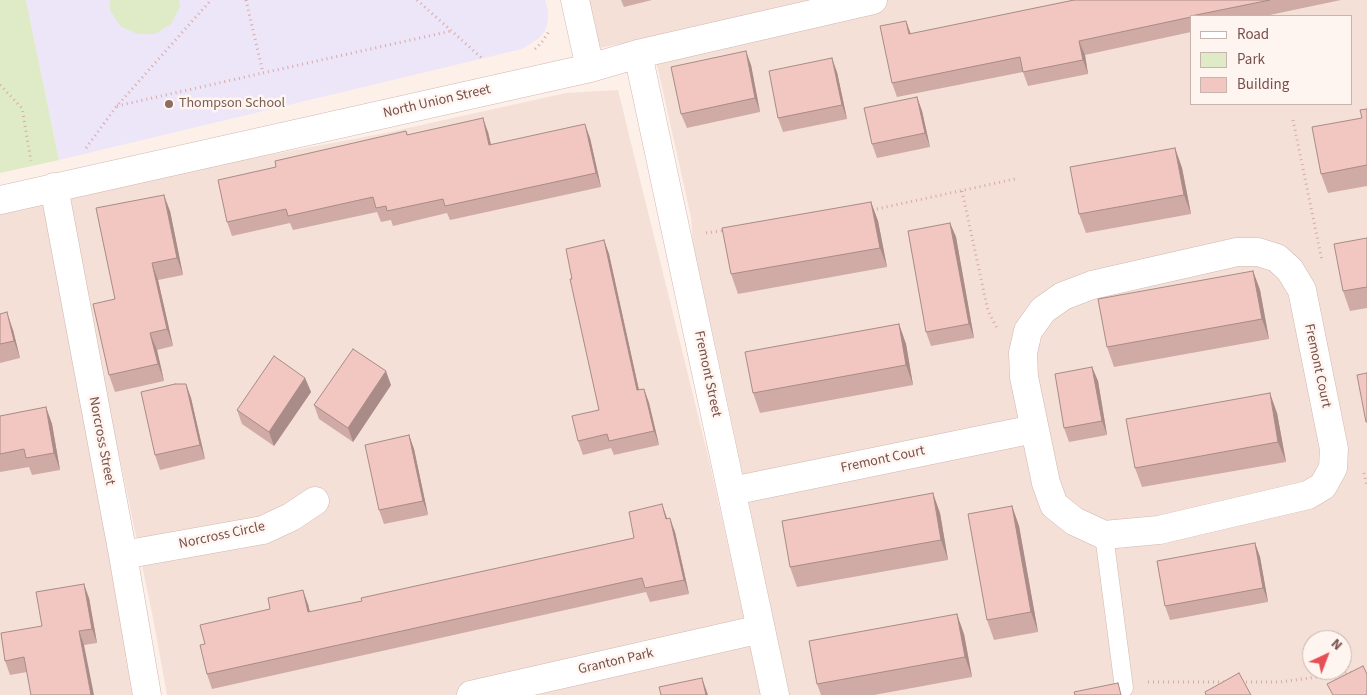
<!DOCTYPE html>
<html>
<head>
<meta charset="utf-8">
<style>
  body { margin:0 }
  #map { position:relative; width:1367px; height:695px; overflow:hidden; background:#fdf0e9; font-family:"Source Sans 3",sans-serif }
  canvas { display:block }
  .legend { position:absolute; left:1190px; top:15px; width:162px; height:90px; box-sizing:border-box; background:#fff5f0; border:1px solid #c9b3ae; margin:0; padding:6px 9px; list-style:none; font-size:15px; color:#78504c }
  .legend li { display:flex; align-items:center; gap:10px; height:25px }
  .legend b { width:25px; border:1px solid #c9b3ae }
  .north { position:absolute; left:1302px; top:630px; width:50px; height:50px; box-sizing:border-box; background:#fff5f0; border:1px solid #c9b3ae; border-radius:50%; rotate:43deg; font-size:14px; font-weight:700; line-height:20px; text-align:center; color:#78504c }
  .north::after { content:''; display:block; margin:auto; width:18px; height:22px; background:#e64f56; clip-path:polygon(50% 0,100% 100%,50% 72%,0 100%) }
</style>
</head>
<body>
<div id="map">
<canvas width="1367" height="695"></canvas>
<ul class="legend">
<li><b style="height:6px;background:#fff"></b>Road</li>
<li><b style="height:14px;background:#dfebc7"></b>Park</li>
<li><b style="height:14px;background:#f2c7c1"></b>Building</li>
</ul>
<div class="north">N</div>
</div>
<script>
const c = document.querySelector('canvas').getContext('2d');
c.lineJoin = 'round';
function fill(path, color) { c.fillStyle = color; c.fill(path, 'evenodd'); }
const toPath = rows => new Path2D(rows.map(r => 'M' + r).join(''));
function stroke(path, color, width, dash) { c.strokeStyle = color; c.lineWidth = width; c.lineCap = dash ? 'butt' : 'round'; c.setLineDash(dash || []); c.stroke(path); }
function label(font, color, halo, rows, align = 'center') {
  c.font = font + ' "Source Sans 3",sans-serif'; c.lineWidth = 5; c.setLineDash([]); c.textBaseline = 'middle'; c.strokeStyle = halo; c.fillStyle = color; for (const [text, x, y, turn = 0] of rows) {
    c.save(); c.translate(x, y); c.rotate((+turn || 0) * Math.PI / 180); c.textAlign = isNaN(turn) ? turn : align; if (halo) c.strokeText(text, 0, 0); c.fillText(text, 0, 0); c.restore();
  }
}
fill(toPath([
  [588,0,1367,0,1367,695,789,695,725,390,693,245,691,217,651,38,599,48],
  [1191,16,1351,16,1351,104,1191,104],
  [1312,640,1342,640,1342,670,1312,670],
  [618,90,709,460,761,695,167,695,153,618,108,402,69,193,385,133,566,93],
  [48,203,136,695,0,695,0,214]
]), '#f4e0d7');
fill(toPath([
  [26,0,545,0,548,11,548,21,545,31,538,39,522,49,59,160]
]), '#ede6f9');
fill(toPath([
  [0,0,26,0,59,160,0,173],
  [110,0,179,0,180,7,171,24,155,34,137,34,120,26,110,10]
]), '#dfebc7');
const service = toPath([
  [1104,535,1124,688]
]);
const minor = toPath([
  [575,0,590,68],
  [638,54,775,695],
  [54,187,123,555,147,695],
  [0,200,590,68,638,54,873,0],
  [1237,252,1258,252,1277,258,1290,270,1302,290,1334,449,1333,468,1323,486,1308,495,1159,530,1104,535,1074,521,1054,505,1046,483,1024,377,1023,353,1028,331,1043,310,1063,296,1092,285,1237,252],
  [732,491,1034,429],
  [123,555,263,530,291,517,315,501],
  [471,695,761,629]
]);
stroke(service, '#d2b7b1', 19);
stroke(minor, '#d2b7b1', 29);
stroke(toPath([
  [246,0,263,73,451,31],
  [417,0,484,60],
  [535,49,542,42,550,30],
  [0,85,22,108,31,161],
  [117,106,263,73],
  [1293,120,1322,261],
  [86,148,116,107,211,0],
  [962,191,988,311,997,328],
  [872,210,1015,179],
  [706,233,727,230],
  [1364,473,1367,487],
  [1148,682,1227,682],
  [1241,682,1280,682,1354,672]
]), '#d8a9a3', 3, [1, 4]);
stroke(service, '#fff', 18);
stroke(minor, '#fff', 28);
fill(toPath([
  [621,0,652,0,624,7],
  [1074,0,1341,0,1265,16,1191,16,1191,32,1085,55,1088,74,1028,86,1023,72,897,97,892,83,906,21,911,34],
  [751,65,760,112,687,128,681,114],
  [837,72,847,119,783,132,778,118],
  [917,97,922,111,930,147,877,158,872,144],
  [1367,109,1367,186,1328,193,1321,174,1362,118],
  [406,131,408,135,488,132,491,144,590,138,601,187,450,220,447,213,393,226,391,220,381,222,377,212,293,230,290,223,232,236,227,222,276,167],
  [1175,148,1182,168,1191,214,1086,233,1079,214],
  [871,202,878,221,887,267,738,294,731,274],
  [170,211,183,275,158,280,173,346,157,350,164,381,115,392,109,375,115,299],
  [950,223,956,237,974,338,931,346,926,332],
  [1367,238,1367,308,1350,311,1343,291],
  [604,240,609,254,639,390,644,389,649,403,659,445,614,455,611,448,583,455,578,441,599,410,572,279],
  [1253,271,1260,290,1269,339,1114,367,1107,347],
  [0,314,13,330,20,358,0,363],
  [899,324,906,344,913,385,760,413,753,393],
  [1092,367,1098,381,1107,435,1069,442,1064,428],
  [305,378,311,392,274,446,242,424,237,410],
  [186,384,191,398,205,459,160,470,155,455],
  [391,385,353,442,319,419,314,405],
  [46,407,52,424,60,470,32,475,29,467,0,472,0,416],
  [1277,413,1286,462,1142,487,1135,468],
  [409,435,414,449,428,515,384,524,379,510],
  [1012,506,1019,526,1038,632,994,640,987,620],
  [940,513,948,560,797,587,790,567],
  [667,519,675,532,689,594,650,602,646,592,212,689,207,674,205,644,270,609,308,604,310,612,362,601,634,538],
  [1255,543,1260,557,1268,602,1170,620,1165,606],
  [89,598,97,643,84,645,27,672,10,675,5,661,42,626],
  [964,634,972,677,874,695,821,695,817,684]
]), '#d0aba6');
fill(toPath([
  [906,21,911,35,909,34],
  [1079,41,1085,55,1088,74,1083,60],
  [746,51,751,65,760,112,755,98],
  [832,58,837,72,847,119,842,105],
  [917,97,922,111,930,147,925,133],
  [483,118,488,132,494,159,489,145],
  [585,124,590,138,601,187,596,173],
  [1175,148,1182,168,1191,214,1184,195],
  [164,195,170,211,183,275,177,258],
  [871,202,878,221,887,267,880,248],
  [950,223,956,237,974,338,969,324],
  [604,240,609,254,642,404,637,390],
  [152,263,158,280,173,346,167,329],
  [1253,271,1260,290,1269,339,1262,319],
  [7,312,13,330,20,358,14,341],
  [899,324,906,344,913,385,906,365],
  [150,333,157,350,164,381,158,364],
  [1092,367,1098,381,1107,435,1102,421],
  [386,371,391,385,353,442,348,428],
  [305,378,311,392,274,446,269,432],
  [186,384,191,398,205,459,200,445],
  [644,389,649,403,659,445,654,431],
  [1270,393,1277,413,1286,462,1278,442],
  [46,407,52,424,60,470,54,453],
  [409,435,414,449,428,515,423,501],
  [933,493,940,513,948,560,941,540],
  [662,504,667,518,671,533,666,519],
  [1012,506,1019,526,1038,632,1031,612],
  [670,518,675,532,689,594,684,580],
  [1255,543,1260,557,1268,602,1263,588],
  [84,584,89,598,97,643,92,629],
  [303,590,308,604,313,626,308,612],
  [957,614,964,634,972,677,965,657],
  [79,631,84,645,94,695,91,695],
  [702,678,707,692,708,695,706,695]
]), '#a98b87');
const building = toPath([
  [1074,0,1270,0,1191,16,1191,17,1079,41,1083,60,1023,72,1020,57,892,83,880,26,906,21,909,34,1074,0],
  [746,51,755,98,681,114,671,67,746,51],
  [832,58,842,105,778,118,769,71,832,58],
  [917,97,925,133,872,144,864,108,917,97],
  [1367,109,1367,165,1321,174,1312,127,1362,118,1360,110,1367,109],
  [483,118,489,145,585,124,596,173,445,206,443,199,387,211,386,206,376,208,373,197,288,216,286,209,227,222,218,180,276,167,275,161,406,131,407,135,483,118],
  [1175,148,1184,195,1079,214,1070,167,1175,148],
  [164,195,177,258,152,263,167,329,150,333,158,364,109,375,93,304,115,299,96,208,164,195],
  [871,202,880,248,731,274,722,228,871,202],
  [950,223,969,324,926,332,908,231,950,223],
  [1367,238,1367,287,1343,291,1334,244,1367,238],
  [604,240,637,390,644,389,654,431,609,441,607,434,578,441,572,416,599,410,570,279,572,279,566,249,604,240],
  [1253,271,1262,319,1107,347,1098,299,1253,271],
  [7,312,14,341,0,344,0,314,7,312],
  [899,324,906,365,753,393,745,352,899,324],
  [353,349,386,371,348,428,314,405,353,349],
  [274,356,305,378,269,432,237,410,274,356],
  [1092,367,1102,421,1064,428,1055,374,1092,367],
  [1367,373,1367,422,1366,422,1357,375,1367,373],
  [175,384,186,384,200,445,155,455,141,392,175,384],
  [1270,393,1278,442,1135,468,1126,419,1270,393],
  [46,407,54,453,26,458,24,449,0,454,0,416,46,407],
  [409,435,423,501,379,510,365,445,409,435],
  [933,493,941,540,790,567,782,521,933,493],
  [662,504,666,519,670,518,684,580,645,588,642,578,207,674,200,645,205,644,200,625,270,609,268,598,303,590,308,612,362,601,361,598,634,538,629,512,662,504],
  [1012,506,1031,612,987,620,968,514,1012,506],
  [1255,543,1263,588,1165,606,1157,561,1255,543],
  [84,584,92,629,79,631,91,695,31,695,24,657,5,661,1,633,42,626,36,592,84,584],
  [957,614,965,657,817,684,809,641,957,614],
  [1363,666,1367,674,1367,695,1333,695,1327,684,1363,666],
  [1239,673,1251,695,1206,695,1205,692,1239,673],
  [702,678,706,695,661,695,659,687,702,678],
  [1118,683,1121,695,1075,695,1074,692,1118,683]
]);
fill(building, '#f2c7c1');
stroke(building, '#a98b87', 1);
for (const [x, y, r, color] of [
  [169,104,5,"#8d6e63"]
]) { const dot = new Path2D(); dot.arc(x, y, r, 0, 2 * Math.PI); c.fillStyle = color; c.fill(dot); stroke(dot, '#fff5f0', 2); }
label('14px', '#78504c', '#fff5f0', [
  ["North Union Street",437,102,-13],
  ["Fremont Court",1317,366,78],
  ["Fremont Street",707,374,78],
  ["Norcross Street",101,441,79],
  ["Fremont Court",883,460,-12],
  ["Norcross Circle",222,536,-12],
  ["Granton Park",616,662,-13]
]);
label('14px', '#785e54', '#fff5f0', [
  ["Thompson School",179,104]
], 'left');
</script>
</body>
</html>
